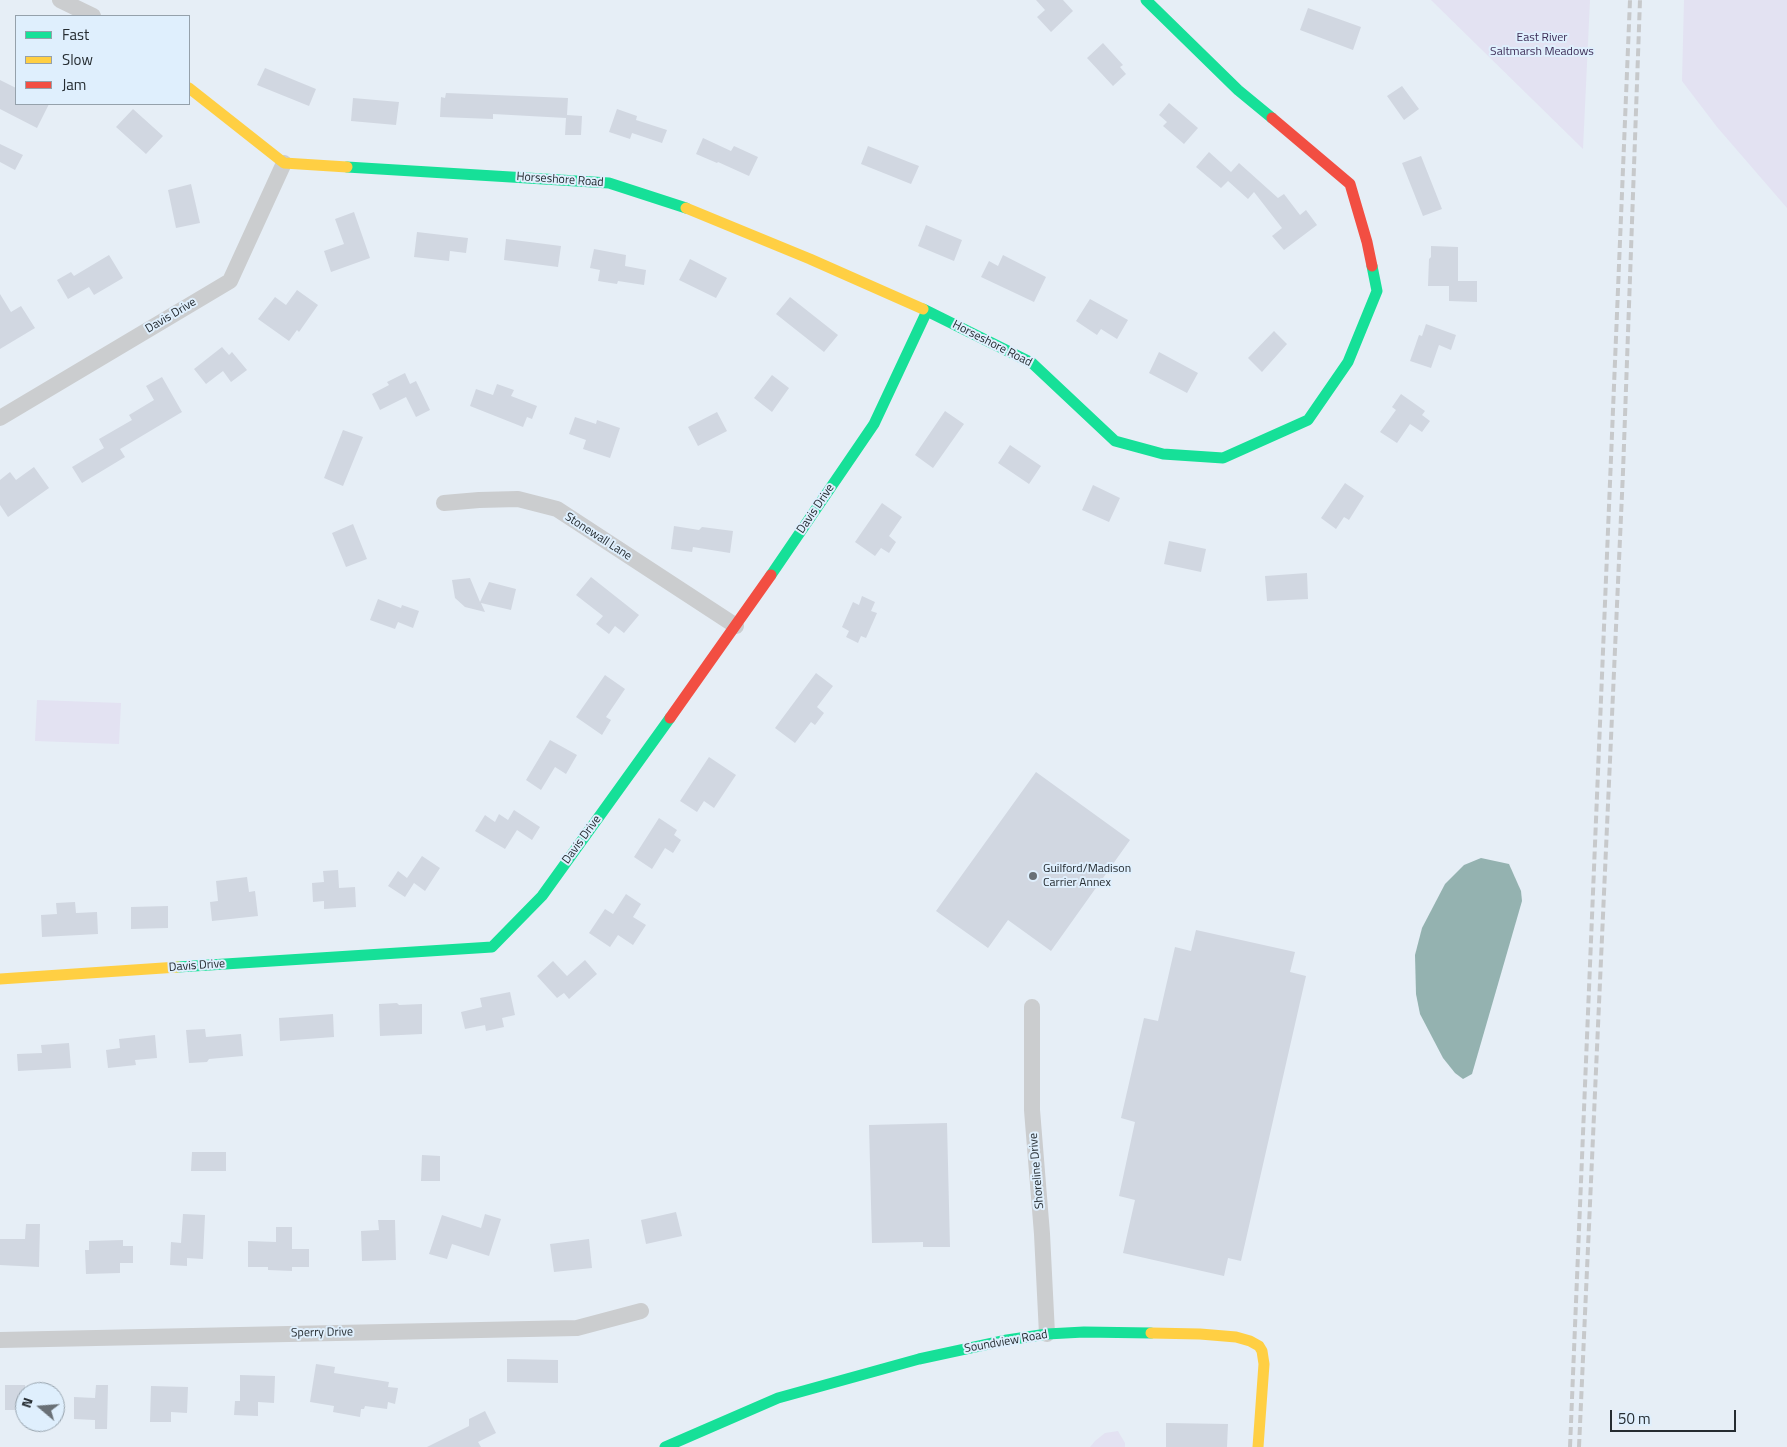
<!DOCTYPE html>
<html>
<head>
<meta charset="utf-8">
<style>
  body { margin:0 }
  #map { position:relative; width:1787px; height:1447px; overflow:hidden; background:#e6eef6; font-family:"Titillium Web",sans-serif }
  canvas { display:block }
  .legend { position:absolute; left:15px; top:15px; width:175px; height:90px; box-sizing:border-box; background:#dfeffd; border:1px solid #95a1ab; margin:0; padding:6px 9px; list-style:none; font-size:15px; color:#252c31 }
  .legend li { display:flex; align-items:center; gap:10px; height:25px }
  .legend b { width:25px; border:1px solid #95a1ab }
  .north { position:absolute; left:15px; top:1382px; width:50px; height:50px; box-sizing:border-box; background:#dfeffd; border:1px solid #95a1ab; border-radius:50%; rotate:288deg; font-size:14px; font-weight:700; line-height:20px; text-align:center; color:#252c31 }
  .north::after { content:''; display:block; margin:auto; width:18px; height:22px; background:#697076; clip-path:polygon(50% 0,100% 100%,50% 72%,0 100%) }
  .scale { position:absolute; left:1610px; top:1410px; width:126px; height:22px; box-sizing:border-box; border:2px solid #252c31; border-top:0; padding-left:6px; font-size:15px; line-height:18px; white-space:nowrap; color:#252c31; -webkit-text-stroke:4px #dfeffd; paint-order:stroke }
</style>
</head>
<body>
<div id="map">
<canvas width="1787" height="1447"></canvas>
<ul class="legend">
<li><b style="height:6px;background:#16e098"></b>Fast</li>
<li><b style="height:6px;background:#ffcf43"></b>Slow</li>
<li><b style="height:6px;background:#f24e42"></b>Jam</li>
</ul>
<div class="north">N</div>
<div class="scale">50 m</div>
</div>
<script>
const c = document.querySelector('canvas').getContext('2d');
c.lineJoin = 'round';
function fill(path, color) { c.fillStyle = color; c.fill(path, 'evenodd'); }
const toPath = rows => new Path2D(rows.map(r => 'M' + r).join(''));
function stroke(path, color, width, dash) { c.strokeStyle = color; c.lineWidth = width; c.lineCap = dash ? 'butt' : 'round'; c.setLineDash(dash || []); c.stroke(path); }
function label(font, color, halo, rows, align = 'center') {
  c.font = font + ' "Titillium Web",sans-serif'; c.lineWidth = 4; c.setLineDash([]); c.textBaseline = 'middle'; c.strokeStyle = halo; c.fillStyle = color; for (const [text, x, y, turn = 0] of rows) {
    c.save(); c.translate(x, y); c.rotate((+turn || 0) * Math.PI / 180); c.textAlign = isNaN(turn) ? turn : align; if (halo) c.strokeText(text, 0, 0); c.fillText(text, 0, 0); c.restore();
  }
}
fill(toPath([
  [1431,0,1590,0,1583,149],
  [1684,0,1787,0,1787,208,1717,127,1682,81],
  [37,700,121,703,119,744,35,741],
  [1118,1431,1125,1443,1125,1447,1090,1447,1095,1441,1105,1433]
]), '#e3e2f2');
fill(toPath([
  [1481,858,1509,864,1521,891,1522,901,1472,1074,1463,1079,1455,1073,1443,1058,1420,1014,1416,994,1415,955,1422,928,1445,884,1464,865]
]), '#94b2b0');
fill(toPath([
  [1036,0,1063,0,1073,11,1051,32,1037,17,1045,10],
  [1308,8,1361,27,1353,50,1300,30],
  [1103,43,1123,65,1120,67,1126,74,1113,86,1087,58],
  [265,68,316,89,309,106,257,85],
  [0,80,16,88,16,104,49,104,37,128,0,109],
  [1402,86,1419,109,1404,120,1387,96],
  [446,93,568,98,567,115,582,116,581,135,565,135,566,118,493,114,493,119,440,117,441,97,445,98],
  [353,98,399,102,396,125,351,121],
  [1169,103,1198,128,1184,144,1163,126,1167,122,1159,115],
  [133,109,163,136,146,154,116,127],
  [617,109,637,116,636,120,667,130,662,143,632,133,630,139,609,132],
  [703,138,731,151,734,146,758,157,749,176,718,162,717,163,696,154],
  [0,144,23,155,15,170,0,162],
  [868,146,919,166,911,184,861,164],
  [1209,152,1231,172,1239,163,1278,198,1284,194,1300,215,1306,210,1317,225,1284,250,1272,236,1282,228,1254,192,1248,199,1228,181,1221,188,1196,167],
  [1421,156,1442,209,1423,216,1402,163],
  [191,184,200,223,176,228,168,190],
  [354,212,370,258,331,272,324,251,344,244,335,219],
  [926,225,962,240,954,261,918,246],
  [417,232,468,238,466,253,450,251,449,261,414,257],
  [506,239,561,246,558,267,504,260],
  [1431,246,1458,247,1458,281,1477,281,1477,302,1449,301,1449,286,1428,286,1429,259,1431,257],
  [594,249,626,255,625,266,646,270,644,285,618,281,617,284,598,281,600,270,590,268],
  [109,255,123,278,94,295,89,287,68,299,57,280,71,272,74,276],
  [1003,255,1046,277,1034,302,981,277,989,261,998,266],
  [690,259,727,278,716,298,679,280],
  [297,290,318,305,299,332,297,330,289,341,258,319,275,297,286,305],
  [0,294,11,312,21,306,35,328,0,349],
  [790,297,838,335,824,352,776,314],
  [1090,299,1128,320,1117,339,1101,329,1097,335,1076,321],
  [1426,324,1456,335,1451,350,1439,345,1431,368,1410,361,1419,335,1422,336],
  [1274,331,1287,344,1262,372,1248,358],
  [222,347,229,355,232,352,247,370,231,382,223,371,206,384,194,369],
  [1159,352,1198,373,1187,393,1149,373],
  [405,373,410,384,416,381,430,410,416,417,406,397,380,410,372,394,389,385,387,382],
  [772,375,789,388,772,412,754,398],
  [162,377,182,412,120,449,125,457,82,483,72,467,104,448,99,439,132,420,129,415,154,400,146,386],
  [497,384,514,390,511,396,537,406,532,419,527,417,523,427,470,406,476,389,493,395],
  [1401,394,1425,411,1422,415,1430,421,1422,432,1410,424,1397,443,1380,432,1396,410,1392,407],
  [945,411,964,424,933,468,915,455],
  [717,412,727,431,698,446,688,427],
  [575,417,596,424,597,420,620,428,610,458,583,449,586,440,569,434],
  [343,430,363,437,343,486,324,478],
  [1010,445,1041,466,1029,484,998,463],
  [34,467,49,488,8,517,0,505,0,480,10,472,16,480],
  [1345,483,1364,496,1349,520,1344,517,1336,529,1321,518],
  [1093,485,1120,498,1109,522,1082,510],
  [882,503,902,517,889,536,896,542,889,553,881,548,875,556,855,542],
  [353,524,367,559,346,567,332,533],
  [674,526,699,530,702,527,733,531,730,553,693,547,692,552,671,549],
  [1169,541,1206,549,1201,572,1164,564],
  [1307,573,1308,599,1267,601,1265,576],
  [591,577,639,615,624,633,615,626,609,634,596,624,603,616,576,595],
  [470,578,480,602,489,582,516,589,511,610,481,603,485,612,465,607,455,598,452,580],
  [862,596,875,602,871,611,877,613,866,638,861,636,858,643,846,637,849,631,842,627,853,602,859,605],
  [378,599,401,608,402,605,419,611,413,628,398,622,395,629,370,620],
  [816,673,833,686,817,707,824,713,815,725,811,722,795,743,775,728],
  [605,675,625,689,606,717,611,720,602,735,576,717],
  [550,740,577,755,566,774,555,767,541,790,526,780],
  [709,757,736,775,714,808,704,801,697,812,680,801],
  [1036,772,1130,840,1051,951,1008,920,988,948,936,911],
  [514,810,540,827,532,840,517,830,505,849,475,831,485,815,495,822,499,814,508,820],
  [659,818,677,830,674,835,681,840,673,853,665,848,652,869,634,857],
  [422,856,440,868,425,891,414,883,405,897,388,886,398,871,407,878],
  [338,870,339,888,355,887,356,907,324,909,324,901,313,902,312,883,324,882,323,871],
  [247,877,249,892,255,891,258,916,212,921,210,902,218,901,216,881],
  [626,894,641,904,633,917,646,925,633,945,618,935,610,947,589,933,605,909,613,914],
  [75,902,76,913,97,912,98,934,42,937,41,915,57,914,56,903],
  [168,906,168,928,131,929,131,907],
  [1196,930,1295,952,1290,972,1306,976,1241,1261,1228,1258,1224,1276,1123,1253,1135,1200,1119,1196,1135,1122,1121,1118,1144,1018,1158,1021,1175,947,1191,951],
  [585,960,597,974,569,999,564,993,557,998,537,976,553,961,567,976],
  [510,992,515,1015,502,1018,504,1027,486,1031,485,1025,465,1029,461,1012,482,1007,480,998],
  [397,1003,399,1005,422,1004,422,1034,380,1036,379,1004],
  [333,1014,334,1037,280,1041,279,1018],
  [205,1029,206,1037,241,1034,243,1056,209,1059,207,1062,189,1063,186,1030],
  [155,1035,157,1058,135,1060,136,1065,108,1068,106,1050,120,1048,119,1039],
  [69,1043,71,1068,18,1071,17,1054,42,1053,41,1045],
  [947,1123,950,1247,923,1247,923,1242,872,1243,869,1125],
  [192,1152,226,1152,226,1171,191,1171],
  [422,1155,440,1156,440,1181,421,1181],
  [676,1212,682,1236,646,1244,641,1220],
  [183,1214,205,1215,203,1259,187,1258,187,1266,170,1265,171,1242,181,1243],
  [485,1214,501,1219,489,1256,452,1244,447,1259,429,1254,442,1215,481,1228],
  [378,1220,395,1220,396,1260,362,1261,361,1231,379,1230],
  [26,1224,40,1224,39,1267,0,1265,0,1239,25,1239],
  [276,1227,292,1227,292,1249,309,1249,309,1267,292,1267,292,1271,268,1270,268,1267,248,1267,248,1241,276,1242],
  [589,1239,592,1268,554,1272,550,1244],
  [123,1240,123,1246,133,1246,133,1263,120,1263,120,1273,86,1274,85,1250,89,1250,89,1241],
  [507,1359,558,1360,558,1383,507,1382],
  [316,1364,335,1367,334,1373,389,1382,388,1387,398,1388,395,1404,388,1402,387,1409,365,1406,364,1409,361,1409,360,1417,333,1412,334,1406,310,1402],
  [240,1375,275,1376,274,1403,258,1402,258,1416,234,1415,235,1401,240,1401],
  [5,1385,25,1385,25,1410,5,1410],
  [96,1385,108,1385,107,1429,95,1429,95,1420,74,1419,74,1397,95,1398],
  [151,1386,188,1387,187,1413,171,1412,171,1422,150,1422],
  [485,1411,496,1433,478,1442,481,1447,427,1447,469,1426,469,1419],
  [1166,1423,1228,1424,1227,1447,1166,1447]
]), '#d1d7e1');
stroke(toPath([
  [60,0,93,16],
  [0,418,230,281,284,163],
  [444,503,479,500,518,499,557,509,736,626],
  [1032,1007,1032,1110,1042,1234,1047,1334],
  [0,1340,577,1328,641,1311]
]), '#cbcdcf', 16);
stroke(toPath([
  [1146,0,1238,90,1272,118],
  [347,167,609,183,686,208],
  [923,309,1032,363,1115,441,1163,454,1223,458,1308,420,1348,362,1377,291,1372,266],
  [771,575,874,424,927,311],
  [178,967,492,947,542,896,670,718],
  [665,1447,778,1398,919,1359,1007,1340,1047,1334,1084,1332,1151,1333]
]), '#16e098', 11);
stroke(toPath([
  [189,88,284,163,347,167],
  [686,208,810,259,923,309],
  [0,979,178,967],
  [1151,1333,1200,1334,1236,1337,1250,1341,1259,1346,1262,1351,1264,1364,1258,1447]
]), '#ffcf43', 11);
stroke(toPath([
  [1272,118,1350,184,1367,242,1372,266],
  [670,718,771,575]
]), '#f24e42', 11);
stroke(toPath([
  [1570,1447,1630,0],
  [1579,1447,1623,472,1640,0]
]), '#c7c9cb', 4, [8, 4]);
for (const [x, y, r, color] of [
  [1033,876,5,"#697076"]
]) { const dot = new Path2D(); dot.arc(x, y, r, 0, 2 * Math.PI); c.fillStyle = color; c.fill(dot); stroke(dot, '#dfeffd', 2); }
label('12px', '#3d2d57', '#dfeffd', [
  ["East River",1542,38],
  ["Saltmarsh Meadows",1542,52]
]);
label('12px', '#252c31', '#dfeffd', [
  ["Horseshore Road",560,180,4],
  ["Davis Drive",171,316,-31],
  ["Horseshore Road",992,344,27],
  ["Davis Drive",816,509,-56],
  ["Stonewall Lane",598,537,33],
  ["Davis Drive",582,840,-54],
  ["Davis Drive",197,966,-4],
  ["Shoreline Drive",1037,1171,-95],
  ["Sperry Drive",322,1333,-1],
  ["Soundview Road",1006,1342,-10]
]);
label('12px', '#252c31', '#dfeffd', [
  ["Guilford/Madison",1043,869],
  ["Carrier Annex",1043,883]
], 'left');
</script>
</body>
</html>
